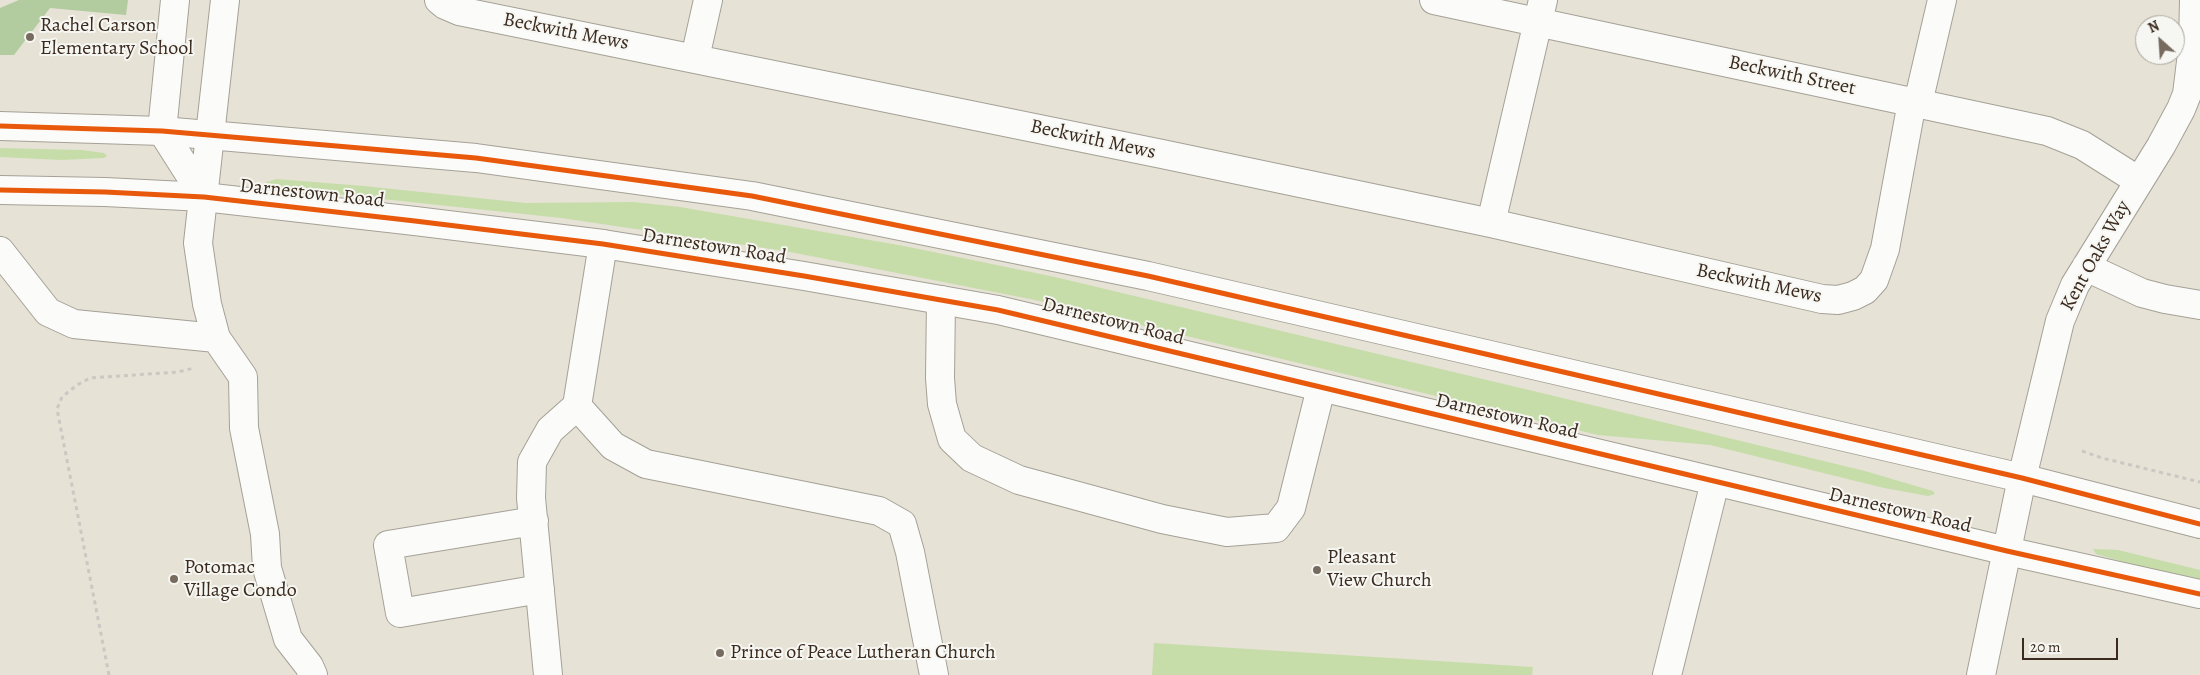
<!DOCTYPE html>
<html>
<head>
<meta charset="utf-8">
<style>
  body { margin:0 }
  #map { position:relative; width:2200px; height:675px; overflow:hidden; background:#e6e2d5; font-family:Alegreya,serif }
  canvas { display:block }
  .north { position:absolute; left:2135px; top:15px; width:50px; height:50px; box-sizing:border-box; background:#f6f6f2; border:1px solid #aba49d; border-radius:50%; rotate:334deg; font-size:14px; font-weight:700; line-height:20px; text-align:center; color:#3b2a1e }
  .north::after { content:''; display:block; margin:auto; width:18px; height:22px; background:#776a5e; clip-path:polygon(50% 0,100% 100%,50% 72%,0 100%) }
  .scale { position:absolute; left:2022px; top:638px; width:96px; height:22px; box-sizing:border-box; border:2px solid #3b2a1e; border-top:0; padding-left:6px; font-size:15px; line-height:18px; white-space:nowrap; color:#3b2a1e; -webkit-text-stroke:4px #f6f6f2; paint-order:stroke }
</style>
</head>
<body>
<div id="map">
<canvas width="2200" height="675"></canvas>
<div class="north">N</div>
<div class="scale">20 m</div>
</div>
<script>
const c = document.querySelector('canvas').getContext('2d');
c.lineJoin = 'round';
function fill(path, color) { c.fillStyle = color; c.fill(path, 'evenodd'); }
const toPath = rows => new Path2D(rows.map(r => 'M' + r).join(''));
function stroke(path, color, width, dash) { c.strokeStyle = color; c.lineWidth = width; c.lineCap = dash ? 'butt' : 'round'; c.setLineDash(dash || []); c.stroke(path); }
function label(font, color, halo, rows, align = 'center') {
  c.font = font + ' Alegreya,serif'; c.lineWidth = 4; c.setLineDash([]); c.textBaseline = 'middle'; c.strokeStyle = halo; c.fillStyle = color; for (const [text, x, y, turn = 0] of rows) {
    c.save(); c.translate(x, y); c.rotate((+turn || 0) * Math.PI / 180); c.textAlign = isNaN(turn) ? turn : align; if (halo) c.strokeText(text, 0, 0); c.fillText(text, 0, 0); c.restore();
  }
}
fill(toPath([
  [0,148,82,150,104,153,107,156,104,158,61,160,0,157],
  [276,179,364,186,526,203,633,202,680,207,904,246,1055,277,1596,406,1865,471,1933,491,1935,494,1928,496,1884,488,1710,445,1598,435,1045,302,785,251,561,218,297,190,266,185,264,183],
  [2093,549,2118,550,2200,570,2200,581,2130,564,2096,554],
  [1154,643,1533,667,1532,675,1152,675]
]), '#c6ddaa');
fill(toPath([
  [19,0,128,0,126,15,50,8,14,55,0,55,0,8]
]), '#b2cb9f');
const minor = toPath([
  [175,0,162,131,204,197],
  [225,0,198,243,207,304,216,338,243,377,244,428,265,534,267,568,288,639,309,666,313,675],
  [439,0,445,5,459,11,1162,154,1491,223,1822,299,1838,300,1853,296,1865,290,1874,280,1885,249,1912,102],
  [1434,0,2047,131,2082,145,2139,181],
  [695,58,708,0],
  [1918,103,1942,0],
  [1491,223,1543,0],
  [0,251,48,312,74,324,216,338],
  [2086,267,2142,293,2165,299,2200,305],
  [941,300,940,378,942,404,952,439,972,458,1019,480,1162,519,1227,532,1276,528,1291,508,1321,388],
  [577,406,613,446,646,464,879,511,902,524,910,552,934,675],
  [534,521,388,545,400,613,540,589],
  [548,675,531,498,532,462,550,430,577,406,603,244],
  [1667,675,1715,482],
  [1981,675,2022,478,2060,321,2075,285,2161,146,2181,109,2187,94,2189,78,2193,45,2194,0]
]);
const major = toPath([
  [0,126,162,131,476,158,752,196,1148,276,2022,478,2200,524],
  [0,190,105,192,204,197,415,221,603,244,804,276,998,310,2007,551,2200,594]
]);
stroke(minor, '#a5a197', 30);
stroke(major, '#a5a197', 30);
stroke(toPath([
  [2082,451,2102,458,2200,482],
  [109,675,57,409,62,397,77,385,90,378,178,372,194,368]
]), '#cbc8c4', 3, [4, 4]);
stroke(minor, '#fbfbf9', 28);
stroke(major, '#fbfbf9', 28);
stroke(toPath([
  [0,126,162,131,476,158,752,196,1148,276,2022,478,2200,524],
  [0,190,105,192,204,197,415,221,603,244,804,276,998,310,2007,551,2200,594]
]), '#e8590c', 5);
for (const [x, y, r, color] of [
  [30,37,5,"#776a5e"],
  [1317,570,5,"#776a5e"],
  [174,579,5,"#776a5e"],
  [720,653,5,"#776a5e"]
]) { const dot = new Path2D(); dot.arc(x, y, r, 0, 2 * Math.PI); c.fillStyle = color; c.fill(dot); stroke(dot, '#f6f6f2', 2); }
label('20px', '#3b2a1e', '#f6f6f2', [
  ["Rachel Carson",40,26],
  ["Elementary School",40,49],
  ["Pleasant",1327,558],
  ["View Church",1327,581],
  ["Potomac",184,568],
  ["Village Condo",184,591],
  ["Prince of Peace Lutheran Church",730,653]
], 'left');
label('20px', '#3b2a1e', '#f6f6f2', [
  ["Beckwith Mews",566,32,11],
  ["Beckwith Street",1792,76,12],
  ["Beckwith Mews",1093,140,12],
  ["Darnestown Road",312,194,6],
  ["Darnestown Road",714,247,9],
  ["Kent Oaks Way",2096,256,-61],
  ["Beckwith Mews",1759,284,12],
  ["Darnestown Road",1113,322,14],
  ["Darnestown Road",1507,417,13],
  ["Darnestown Road",1900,511,13]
]);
</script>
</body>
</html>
